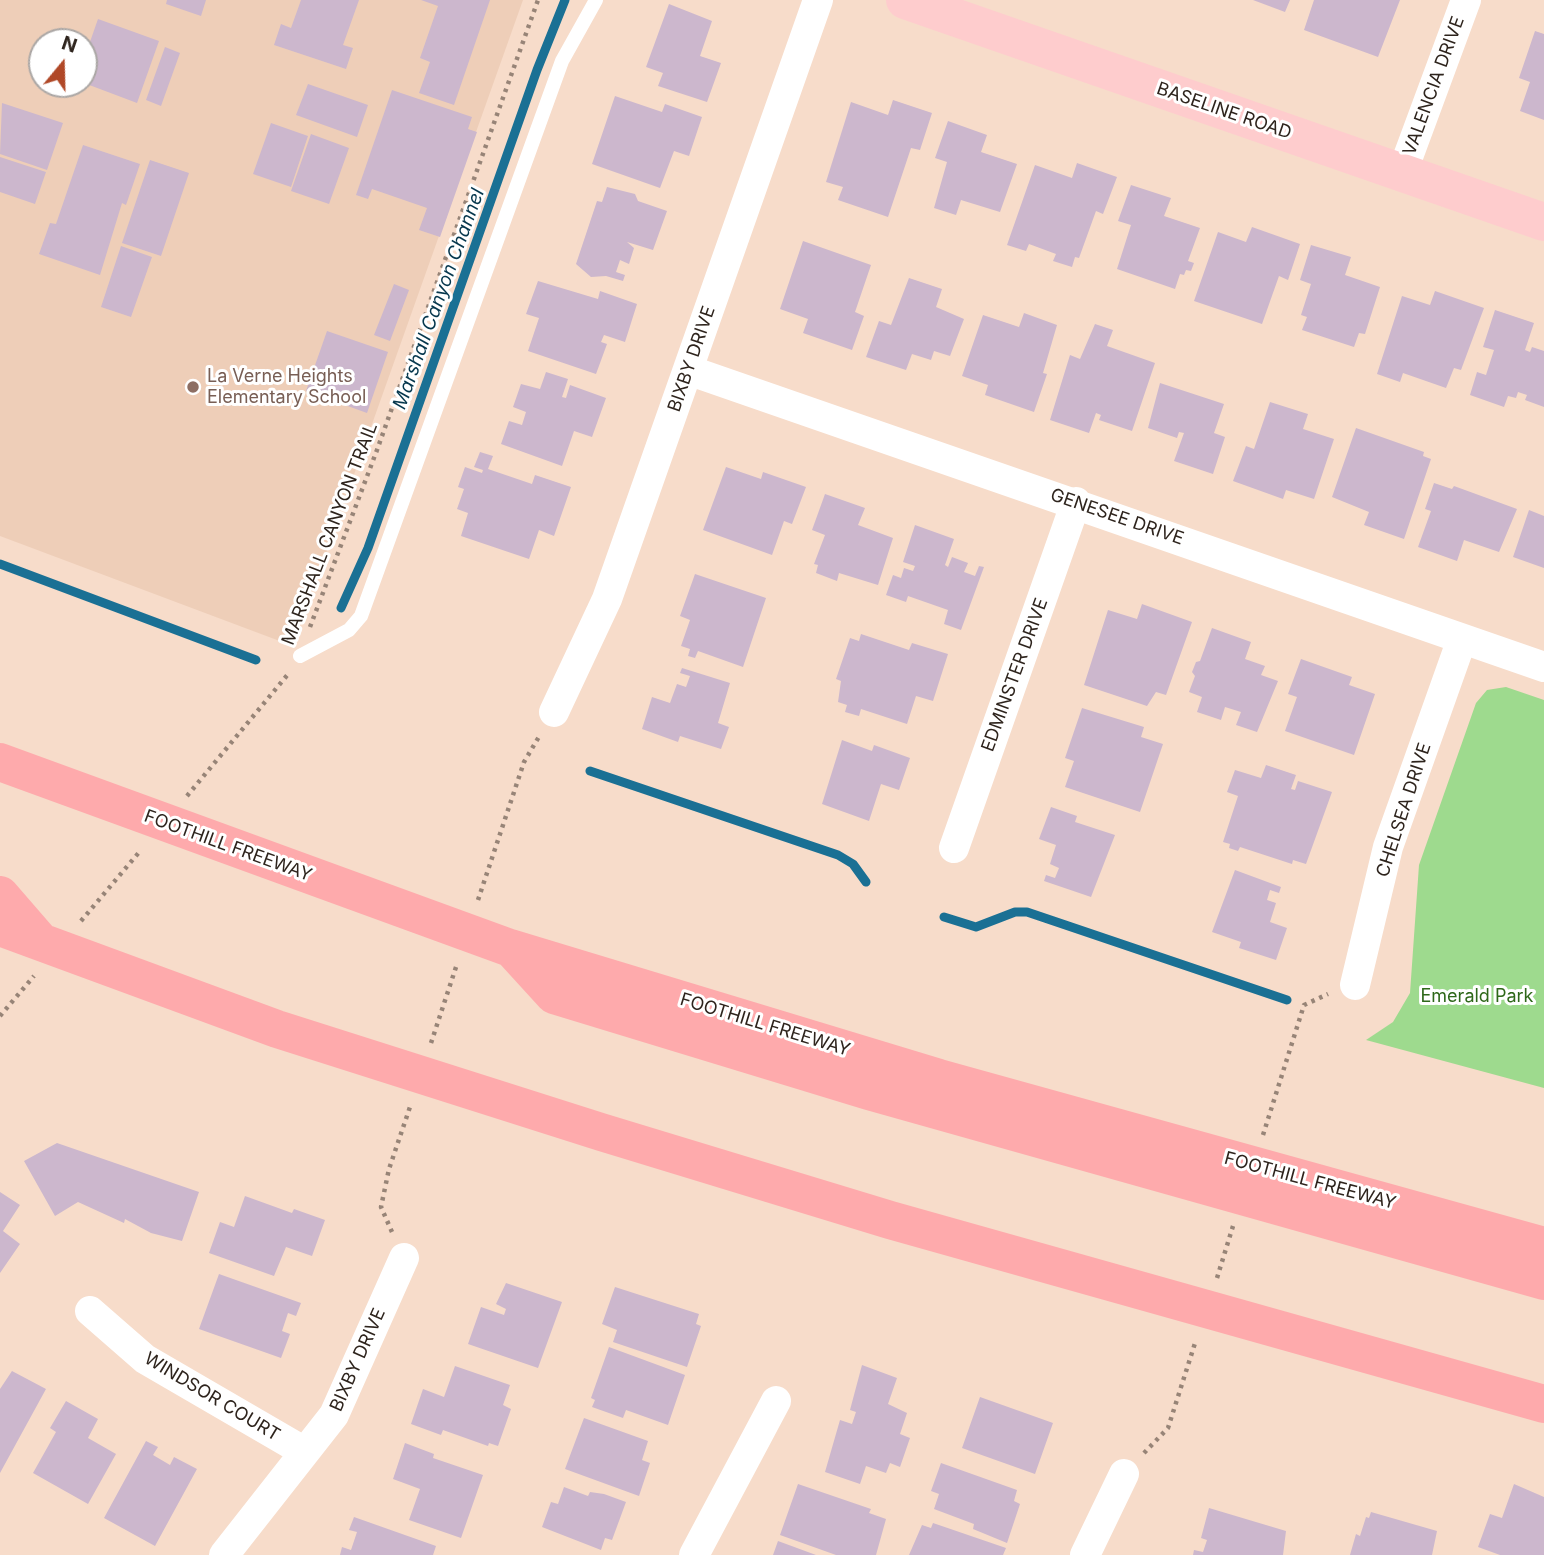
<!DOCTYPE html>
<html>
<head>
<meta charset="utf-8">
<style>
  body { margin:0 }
  #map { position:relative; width:1544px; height:1555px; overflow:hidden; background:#f7dcca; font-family:Inter,sans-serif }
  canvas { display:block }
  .north { position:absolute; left:28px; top:28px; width:70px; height:70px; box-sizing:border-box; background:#fff; border:2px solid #aba7a5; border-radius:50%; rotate:19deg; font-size:19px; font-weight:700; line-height:28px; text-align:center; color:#2e241d }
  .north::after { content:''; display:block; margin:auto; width:24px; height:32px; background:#b04827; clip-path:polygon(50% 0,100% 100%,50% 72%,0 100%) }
</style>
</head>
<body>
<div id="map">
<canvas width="1544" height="1555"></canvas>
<div class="north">N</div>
</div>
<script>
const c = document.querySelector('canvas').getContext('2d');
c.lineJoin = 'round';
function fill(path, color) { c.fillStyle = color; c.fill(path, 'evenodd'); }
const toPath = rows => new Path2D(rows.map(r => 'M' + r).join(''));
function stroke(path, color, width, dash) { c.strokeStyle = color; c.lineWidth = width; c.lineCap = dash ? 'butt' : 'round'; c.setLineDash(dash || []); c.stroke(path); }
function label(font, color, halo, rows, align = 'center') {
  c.font = font + ' Inter,sans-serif'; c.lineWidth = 6; c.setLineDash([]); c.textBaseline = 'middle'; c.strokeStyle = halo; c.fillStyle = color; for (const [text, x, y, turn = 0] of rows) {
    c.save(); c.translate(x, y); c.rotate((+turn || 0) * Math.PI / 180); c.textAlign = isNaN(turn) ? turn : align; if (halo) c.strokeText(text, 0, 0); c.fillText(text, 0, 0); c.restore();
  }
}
fill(toPath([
  [0,0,523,0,293,646,0,536],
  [42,42,84,42,84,84,42,84]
]), '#eeceb8');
fill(toPath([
  [1506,687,1544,700,1544,1088,1366,1040,1393,1022,1410,993,1419,865,1476,703,1487,690]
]), '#9eda8e');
stroke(toPath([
  [0,564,256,660],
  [341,608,368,548,537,70,565,0],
  [590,771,838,855,853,864,866,882],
  [944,917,976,927,1015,912,1027,912,1287,1000]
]), '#1a7094', 9);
fill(toPath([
  [167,0,206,0,201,16,166,4],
  [301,0,359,0,343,45,353,48,346,69,274,45,281,24,291,28],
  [421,0,490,0,454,105,419,93,430,62,420,58,438,6],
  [1253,0,1290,0,1285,12],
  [1314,0,1400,0,1378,57,1304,30],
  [669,4,712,21,700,56,721,63,707,102,658,86,663,73,646,67],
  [98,19,159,41,137,103,84,83,84,59],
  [1535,31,1544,34,1544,120,1520,111,1530,82,1519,78],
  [165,47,180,53,161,106,146,100],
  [308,84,368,105,357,137,296,115],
  [392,90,472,117,468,129,477,132,440,237,419,230,427,208,372,189,368,199,356,195],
  [615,96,662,112,665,104,702,117,689,156,674,151,660,188,592,164],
  [893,100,932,113,920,150,911,148,888,217,838,200,843,187,826,182,851,102,888,115],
  [2,103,63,123,47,170,0,154],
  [948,121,987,135,981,152,1017,164,1000,212,961,200,956,215,934,208,947,162,935,158],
  [271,123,308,136,291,187,253,174],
  [311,134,349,148,329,204,291,191],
  [83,145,140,164,126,205,122,203,100,275,39,254,50,223,56,224],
  [0,157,46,172,35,204,0,192],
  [150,160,189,173,161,256,122,243],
  [1077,163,1117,177,1103,214,1096,211,1079,258,1075,257,1072,267,1053,261,1056,254,1029,244,1026,251,1007,245,1035,165,1072,178],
  [1131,185,1171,198,1164,216,1200,228,1188,261,1194,263,1191,271,1186,270,1184,275,1180,274,1175,289,1117,269,1131,225,1118,221],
  [607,187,635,194,638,201,667,211,653,250,627,242,634,248,629,264,620,260,616,272,625,275,623,281,606,276,591,277,576,264,597,201,602,202],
  [1252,227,1300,244,1288,280,1279,276,1262,324,1194,301,1218,232,1246,242],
  [803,241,871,265,855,312,864,316,852,350,803,333,808,319,780,309],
  [1311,245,1351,257,1345,275,1380,287,1365,334,1359,333,1354,347,1302,330,1307,317,1301,315,1311,284,1300,280],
  [121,246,152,257,131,317,101,307],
  [909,278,942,289,936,307,964,319,950,356,934,351,931,360,912,354,906,370,866,357,879,321,891,325],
  [538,281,598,299,600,291,637,304,625,342,604,335,601,342,607,344,596,374,528,351,539,318,526,314],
  [394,284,409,290,390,341,374,335],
  [1435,291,1484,308,1461,370,1454,368,1446,388,1403,373,1400,382,1377,374,1402,296,1430,305],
  [1495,310,1534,323,1525,350,1530,352,1532,347,1544,351,1544,407,1525,400,1527,395,1518,392,1516,398,1508,396,1504,407,1470,395,1477,372,1486,375,1494,350,1483,347],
  [1024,313,1057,325,1043,373,1047,374,1034,412,985,395,988,385,962,376,983,315,1019,327],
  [1095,324,1113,330,1107,346,1155,363,1132,431,1099,420,1101,415,1096,413,1089,433,1050,420,1070,355,1080,359],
  [327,331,388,352,367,413,306,391],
  [546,372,568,379,562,397,566,398,570,385,606,398,592,437,574,431,562,466,501,444,509,421,522,425,526,412,513,407,521,384,540,389],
  [1160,383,1224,404,1214,433,1225,437,1213,474,1174,461,1184,433,1179,432,1177,438,1148,428],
  [1270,402,1308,414,1303,429,1334,439,1314,499,1286,490,1283,499,1233,481,1246,446,1254,449],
  [1356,428,1424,452,1423,456,1431,459,1404,539,1364,525,1369,512,1332,497],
  [480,452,493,456,488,469,532,484,535,475,571,487,554,536,539,530,529,559,461,536,468,513,457,509,464,489,458,487,465,467,482,473,483,470,474,467],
  [726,467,761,479,763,472,806,487,792,524,784,521,772,555,703,530],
  [1434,483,1452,489,1454,486,1517,509,1499,552,1464,540,1457,561,1418,547,1431,511,1425,509],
  [825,494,865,508,858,525,893,538,878,585,839,573,837,581,816,573,818,565,814,564,825,535,812,530],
  [1529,510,1544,516,1544,568,1513,557],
  [915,525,954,539,945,565,948,567,952,557,968,563,964,572,975,576,979,566,984,567,961,630,944,624,948,610,908,596,906,602,886,595,893,575,901,578,904,568,913,571,915,566,903,562],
  [695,574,766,598,743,667,698,651,695,658,688,656,690,649,681,646,690,620,680,616],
  [1142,604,1192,622,1166,695,1156,692,1147,706,1084,685,1108,610,1137,619],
  [1212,628,1251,642,1245,659,1265,666,1261,675,1278,681,1257,732,1236,725,1241,712,1225,707,1221,720,1197,712,1202,697,1189,692,1195,676,1192,672,1196,662,1200,661],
  [861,634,909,650,912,643,948,654,933,701,916,696,907,724,861,709,859,716,845,712,847,705,838,702,841,681,836,679,850,638,859,641],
  [1301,659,1352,677,1349,685,1375,694,1354,755,1285,731,1297,697,1288,694],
  [682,668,730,683,718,723,729,727,721,749,680,736,678,742,642,729,652,697,670,703,677,684,686,687,690,676,680,673],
  [1082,708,1144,727,1141,737,1163,744,1140,812,1065,787,1074,761,1065,758],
  [842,740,872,751,874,745,910,758,899,790,881,784,869,821,822,804],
  [1266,765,1296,775,1291,789,1295,790,1298,781,1332,792,1306,864,1293,860,1292,864,1240,847,1238,851,1229,848,1230,844,1223,842,1238,796,1227,792,1235,770,1261,778],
  [1051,807,1077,816,1075,822,1115,835,1091,897,1044,881,1046,875,1055,878,1059,868,1050,864,1056,845,1039,839],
  [1235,870,1281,887,1279,893,1270,890,1267,900,1276,903,1270,922,1287,928,1276,960,1239,948,1241,942,1212,932],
  [57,1143,199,1192,182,1241,151,1233,125,1219,124,1223,78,1202,55,1216,24,1161],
  [0,1192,20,1205,3,1231,20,1244,0,1273],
  [245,1196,292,1213,294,1209,325,1220,312,1256,286,1247,274,1276,209,1253,220,1222,234,1227],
  [219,1274,301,1303,296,1316,288,1313,282,1331,290,1334,281,1358,199,1329],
  [506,1283,562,1302,538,1368,468,1344,481,1307,504,1315,506,1309,496,1304],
  [615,1287,699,1314,696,1324,701,1326,687,1367,613,1342,617,1330,602,1324],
  [609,1347,685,1375,668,1425,626,1410,623,1418,592,1407,595,1400,591,1398],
  [862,1365,897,1378,888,1404,907,1413,900,1434,910,1438,900,1467,890,1463,886,1473,866,1466,860,1484,825,1472,840,1420,852,1424,856,1412,850,1410],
  [455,1366,510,1385,503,1405,511,1409,498,1446,489,1443,488,1446,443,1430,441,1435,411,1424,423,1389,444,1397],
  [12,1371,46,1389,0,1473,0,1389],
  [980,1397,1053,1423,1035,1474,962,1448],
  [66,1401,98,1419,88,1438,116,1454,88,1504,33,1473,56,1432,50,1428],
  [584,1418,648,1441,642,1460,650,1463,639,1496,565,1469],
  [146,1441,158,1447,153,1455,170,1465,174,1457,197,1469,155,1546,104,1518],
  [405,1443,434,1454,433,1458,483,1475,461,1538,409,1520,420,1489,393,1479],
  [941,1463,1017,1490,1014,1501,1020,1504,1007,1543,973,1529,974,1524,934,1509,939,1494,931,1491],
  [798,1484,871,1509,869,1513,886,1519,876,1555,836,1555,780,1535],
  [1514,1484,1544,1497,1544,1555,1500,1555,1478,1547,1490,1514,1502,1518],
  [564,1487,588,1496,590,1492,604,1494,626,1502,612,1540,605,1538,601,1550,542,1527,551,1502,558,1504],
  [1209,1508,1286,1531,1283,1555,1193,1555,1194,1550,1203,1552,1207,1540,1201,1538],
  [1371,1512,1437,1531,1432,1555,1350,1555,1356,1534,1360,1536,1366,1517,1369,1518],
  [354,1517,436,1546,433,1555,340,1555,342,1547,351,1550,357,1532,349,1530],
  [933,1523,1006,1548,1003,1555,909,1555,922,1525,931,1528],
  [778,1541,816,1555,773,1555]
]), '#ccb7cd');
stroke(toPath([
  [310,627,377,450,538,0],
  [187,796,289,673],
  [478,900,524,762,540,735],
  [81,921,141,850],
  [0,1016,34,976],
  [431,1043,457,964],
  [1263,1135,1304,1005,1328,994],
  [392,1232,381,1207,389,1169,411,1104],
  [1217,1278,1233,1226],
  [1144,1453,1168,1428,1196,1340]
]), '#978477', 4.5, [3.5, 5]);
stroke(toPath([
  [300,656,349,630,361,616,562,61,596,0]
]), '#fff', 14);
stroke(toPath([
  [1402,173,1466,0],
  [688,370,1544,667],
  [554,712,607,599,818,0],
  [954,848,1076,502],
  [1355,985,1388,847,1462,639],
  [90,1311,145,1359,305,1452],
  [224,1555,334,1415,404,1258],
  [694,1555,776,1401],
  [1085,1555,1124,1474]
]), '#fff', 30);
stroke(toPath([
  [905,0,1544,222]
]), '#fecccd', 38);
stroke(toPath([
  [0,762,510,948,939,1078,1544,1246],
  [0,895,39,940],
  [0,927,277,1029,601,1132,890,1220,1544,1404],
  [512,949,554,995,869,1091,1544,1281]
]), '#feaaac', 38);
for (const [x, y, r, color] of [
  [193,387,7,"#8d6e63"]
]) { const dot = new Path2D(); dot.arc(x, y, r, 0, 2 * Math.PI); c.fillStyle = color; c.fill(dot); stroke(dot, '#fff', 2.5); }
label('18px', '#2e241d', '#fff', [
  ["VALENCIA DRIVE",1434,86,-70],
  ["BASELINE ROAD",1224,111,19],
  ["BIXBY DRIVE",692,359,-71],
  ["GENESEE DRIVE",1117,517,19],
  ["MARSHALL CANYON TRAIL",330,534,-69],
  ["EDMINSTER DRIVE",1015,675,-70],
  ["CHELSEA DRIVE",1404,810,-72],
  ["FOOTHILL FREEWAY",228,846,20],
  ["FOOTHILL FREEWAY",765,1025,17],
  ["FOOTHILL FREEWAY",1310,1181,15],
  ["BIXBY DRIVE",358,1360,-66],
  ["WINDSOR COURT",212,1397,31]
]);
label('18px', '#785e54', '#fff', [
  ["La Verne Heights",207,377],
  ["Elementary School",207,398]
], 'left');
label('18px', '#2e6819', '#fff', [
  ["Emerald Park",1477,997]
]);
label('italic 19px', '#06374d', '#fff', [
  ["Marshall Canyon Channel",439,299,-70]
]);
</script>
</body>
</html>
